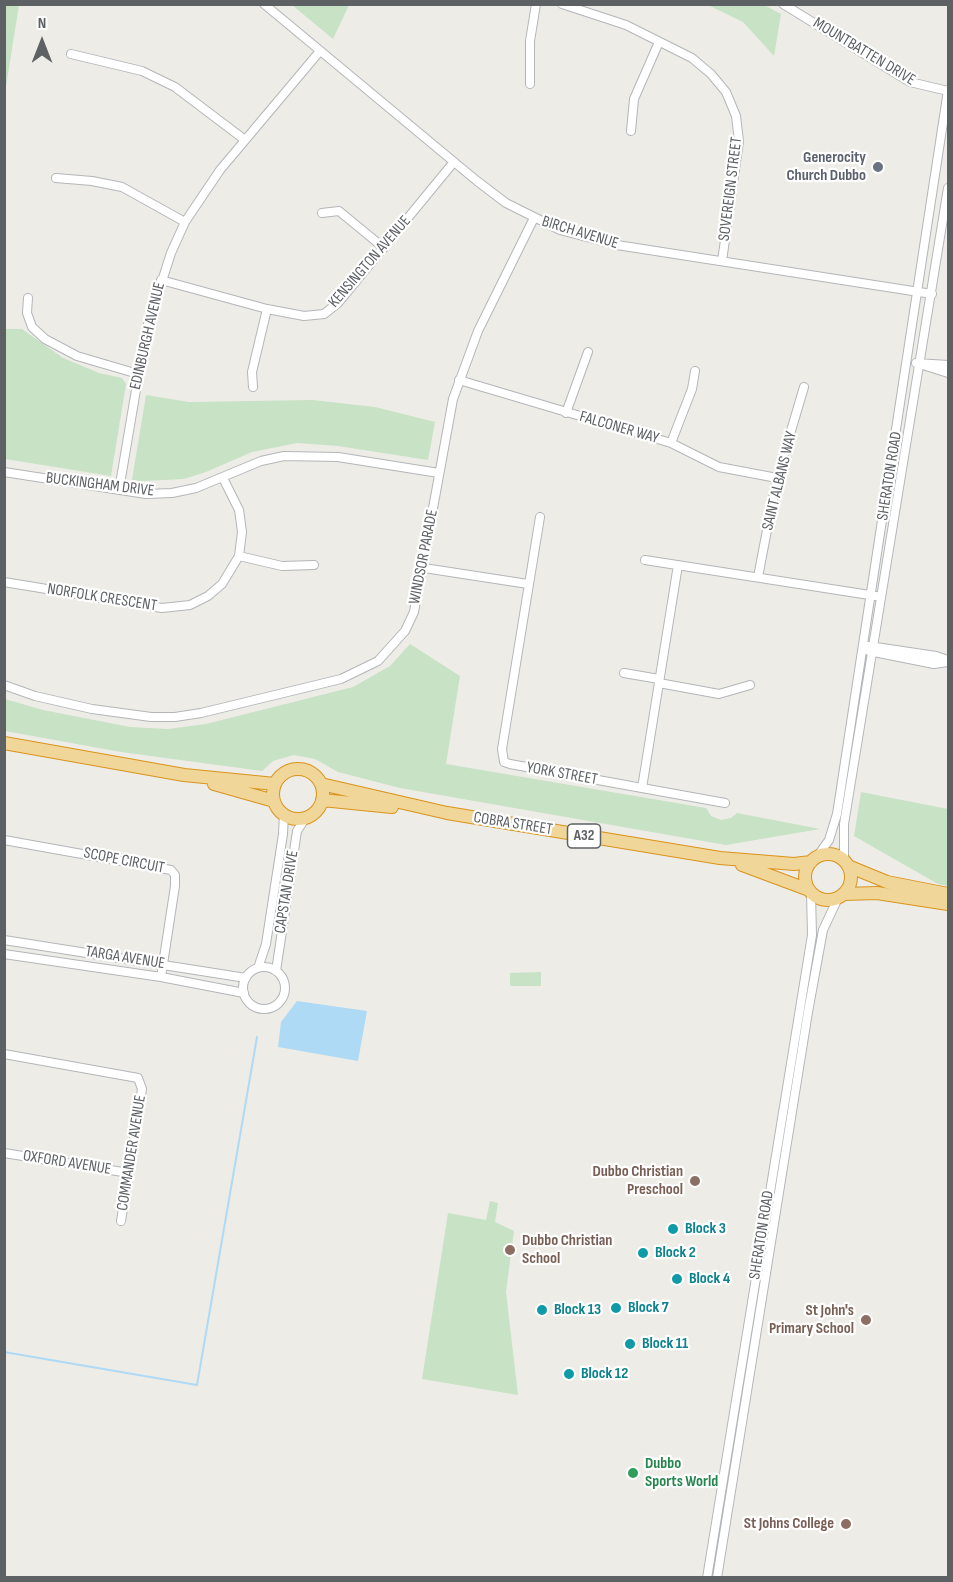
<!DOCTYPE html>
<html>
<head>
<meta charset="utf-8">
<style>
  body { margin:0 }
  #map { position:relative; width:953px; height:1582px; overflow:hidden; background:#eeece6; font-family:"Sofia Sans Condensed",sans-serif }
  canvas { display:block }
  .frame { position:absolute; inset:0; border:6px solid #5d6164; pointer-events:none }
  .north { position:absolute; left:12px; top:12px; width:60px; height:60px; -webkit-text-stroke:4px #fff; paint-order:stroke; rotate:0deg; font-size:16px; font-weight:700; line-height:24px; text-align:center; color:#5d6164 }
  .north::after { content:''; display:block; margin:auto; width:21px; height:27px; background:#5d6164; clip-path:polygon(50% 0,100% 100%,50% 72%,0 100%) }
</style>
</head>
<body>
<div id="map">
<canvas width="953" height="1582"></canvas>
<div class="frame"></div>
<div class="north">N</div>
</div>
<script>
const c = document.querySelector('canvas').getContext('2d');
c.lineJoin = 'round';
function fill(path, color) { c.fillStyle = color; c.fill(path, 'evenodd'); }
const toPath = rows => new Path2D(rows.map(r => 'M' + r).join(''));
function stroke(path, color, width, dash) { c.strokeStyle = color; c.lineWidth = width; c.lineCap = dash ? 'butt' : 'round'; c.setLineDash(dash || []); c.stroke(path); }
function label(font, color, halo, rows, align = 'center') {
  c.font = font + ' "Sofia Sans Condensed",sans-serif'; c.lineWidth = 4.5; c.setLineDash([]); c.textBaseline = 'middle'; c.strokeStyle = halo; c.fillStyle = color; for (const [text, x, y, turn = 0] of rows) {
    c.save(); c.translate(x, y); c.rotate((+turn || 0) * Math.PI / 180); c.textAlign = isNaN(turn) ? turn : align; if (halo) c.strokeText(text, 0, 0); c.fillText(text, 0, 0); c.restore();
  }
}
fill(toPath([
  [5,4,19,5,5,93,4,5],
  [292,5,349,5,333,39],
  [708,5,764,5,781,14,774,56,743,22],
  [5,329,22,329,63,358,99,373,122,378,126,384,111,476,5,459],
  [146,395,189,402,312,400,375,407,435,422,428,460,338,446,297,443,252,452,206,472,184,479,142,481,132,480],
  [410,644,460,676,446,764,706,808,711,816,721,820,731,818,737,813,820,829,726,845,400,788,338,772,315,759,294,755,273,761,262,771,121,752,5,731,5,699,43,710,130,727,168,729,206,724,353,687,390,666],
  [861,792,948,809,948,886,938,884,854,836],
  [541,972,541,986,510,986,510,973],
  [490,1201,498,1203,495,1222,514,1231,506,1292,518,1395,422,1379,448,1213,486,1220]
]), '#c7e2c5');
fill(toPath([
  [297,1001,367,1011,358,1061,278,1047,281,1022]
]), '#afdaf5');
stroke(toPath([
  [4,1352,197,1385,257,1037]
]), '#afdaf5', 2);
const minor = toPath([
  [264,4,477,181,506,203,560,230,617,245,932,294],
  [562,4,626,25,692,58,711,74,726,92,736,116,739,141,722,261],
  [783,4,910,82,948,91],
  [71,54,142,71,175,87,245,140],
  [530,84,530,41,536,4],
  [631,131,634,99,659,42],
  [56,178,92,181,122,187,185,222],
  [322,213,339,211,384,248],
  [161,280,267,309,304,316,324,314,338,303,453,163],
  [28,298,27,313,32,327,45,339,77,356,138,374],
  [916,363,948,365],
  [923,365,948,373],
  [459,380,671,443,719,467,777,478],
  [253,387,252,372,267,309],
  [566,413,588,352],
  [671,443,692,389,695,371],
  [4,472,146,494,172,493,196,488,261,461,284,456,338,457,439,473],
  [119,490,146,331,171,253,185,222,220,170,320,51],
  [540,517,502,749,504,762,510,764,642,788,678,565],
  [239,556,282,566,314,565],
  [645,560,876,596],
  [424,568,528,584],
  [758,577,777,478,804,387],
  [4,582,162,608,190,605,208,596,222,584,239,556,242,532,239,510,223,478],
  [869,646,936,656,948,660],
  [869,651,934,664,948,662],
  [624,673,659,679],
  [659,683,719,694,750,685],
  [4,685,35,696,92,709,151,717,175,717,201,713,341,679,378,661,405,631,414,612,453,399,478,331,534,218],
  [642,788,725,803],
  [4,840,171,870,175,875,175,886,161,977],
  [817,857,829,840,837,814,948,90],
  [844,860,844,824,948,188],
  [4,940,246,978],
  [4,954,161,977,244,993],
  '243 988a21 21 0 1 1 42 0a21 21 0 1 1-42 0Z',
  [258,968,266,944,283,834,284,814],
  [276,971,297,831,306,817],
  [4,1054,138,1078,142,1089,121,1221],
  [4,1153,129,1173],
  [707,1578,812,935,811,893],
  [717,1578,808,1012,823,930,838,898]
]);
const highway = toPath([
  [4,743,184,775,275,784],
  '273 794a25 25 0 1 1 50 0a25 25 0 1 1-50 0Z',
  [214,784,274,801],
  [321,784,447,813,720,858,794,864,811,862],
  [322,800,392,807],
  '805 877a23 23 0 1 1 46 0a23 23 0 1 1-46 0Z',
  [742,865,809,890],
  [848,866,887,882,948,894],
  [843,894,877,893,948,904]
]);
stroke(minor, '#b3b6b9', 10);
stroke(highway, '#d9931b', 14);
stroke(minor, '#fff', 8);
stroke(highway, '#f1d69a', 12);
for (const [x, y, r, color] of [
  [878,167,6,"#6b7280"],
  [695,1181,6,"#8d6e63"],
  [673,1229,6,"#0f9aa8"],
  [510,1250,6,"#8d6e63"],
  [643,1253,6,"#0f9aa8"],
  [677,1279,6,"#0f9aa8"],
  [616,1308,6,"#0f9aa8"],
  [542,1310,6,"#0f9aa8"],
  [866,1320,6,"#8d6e63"],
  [630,1344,6,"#0f9aa8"],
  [569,1374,6,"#0f9aa8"],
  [633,1473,6,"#2e9e5b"],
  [846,1524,6,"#8d6e63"]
]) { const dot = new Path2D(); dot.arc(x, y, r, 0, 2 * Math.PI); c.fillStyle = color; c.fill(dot); stroke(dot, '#fff', 2); }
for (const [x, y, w] of [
  [584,836,33]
]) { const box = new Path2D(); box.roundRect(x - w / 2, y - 12, w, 24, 4.5); c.fillStyle = '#fff'; c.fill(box); stroke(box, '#5d6164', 1.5); }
label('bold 15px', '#5d6164', null, [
  ["A32",584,836]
]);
label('16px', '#5d6164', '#fff', [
  ["MOUNTBATTEN DRIVE",864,52,31],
  ["SOVEREIGN STREET",731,189,-83],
  ["BIRCH AVENUE",580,233,17],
  ["KENSINGTON AVENUE",370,262,-49],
  ["EDINBURGH AVENUE",148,336,-77],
  ["FALCONER WAY",619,428,16],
  ["SHERATON ROAD",890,476,-81],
  ["SAINT ALBANS WAY",780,481,-76],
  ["BUCKINGHAM DRIVE",100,485,7],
  ["WINDSOR PARADE",424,557,-79],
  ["NORFOLK CRESCENT",102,598,9],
  ["YORK STREET",562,774,10],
  ["COBRA STREET",513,824,9],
  ["SCOPE CIRCUIT",124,861,11],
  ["CAPSTAN DRIVE",287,892,-81],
  ["TARGA AVENUE",125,958,9],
  ["COMMANDER AVENUE",132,1153,-81],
  ["OXFORD AVENUE",67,1163,9],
  ["SHERATON ROAD",762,1235,-81]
]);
label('bold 16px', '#5b616d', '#fff', [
  ["Generocity",866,158],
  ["Church Dubbo",866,176]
], 'right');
label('bold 16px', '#785e54', '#fff', [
  ["Dubbo Christian",683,1172],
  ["Preschool",683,1190],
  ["Dubbo Christian",522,1241,"left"],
  ["School",522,1259,"left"],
  ["St John's",854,1311],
  ["Primary School",854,1329],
  ["St Johns College",834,1524]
], 'right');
label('bold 16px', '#0d838f', '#fff', [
  ["Block 3",685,1229],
  ["Block 2",655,1253],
  ["Block 4",689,1279],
  ["Block 7",628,1308],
  ["Block 13",554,1310],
  ["Block 11",642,1344],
  ["Block 12",581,1374]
], 'left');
label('bold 16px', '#27864d', '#fff', [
  ["Dubbo",645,1464],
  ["Sports World",645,1482]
], 'left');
</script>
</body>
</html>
